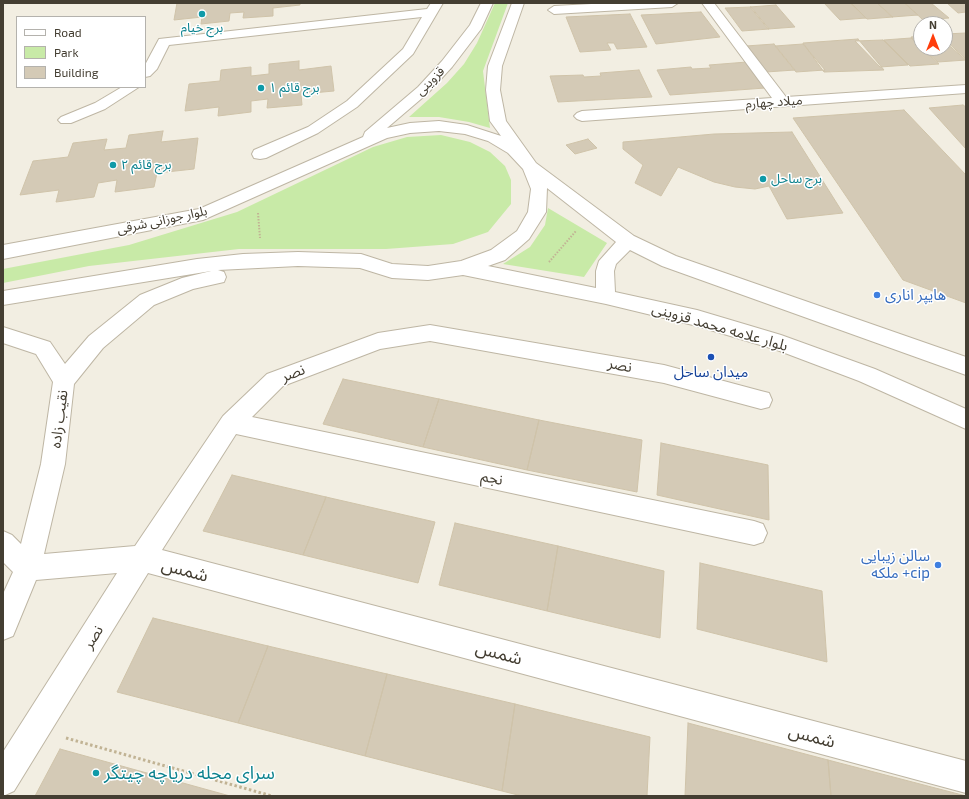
<!DOCTYPE html>
<html>
<head>
<meta charset="utf-8">
<style>
  body { margin:0 }
  #map { position:relative; width:969px; height:799px; overflow:hidden; background:#f2eee2; font-family:"Exo 2",sans-serif }
  canvas { display:block }
  .frame { position:absolute; inset:0; border:4px solid #443e32; pointer-events:none }
  .legend { position:absolute; left:16px; top:16px; width:130px; height:72px; box-sizing:border-box; background:#fff; border:1px solid #b4b2ad; margin:0; padding:5px 7px; list-style:none; font-size:12px; color:#443e32 }
  .legend li { display:flex; align-items:center; gap:8px; height:20px }
  .legend b { width:20px; border:1px solid #b4b2ad }
  .north { position:absolute; left:913px; top:16px; width:40px; height:40px; box-sizing:border-box; background:#fff; border:1px solid #b4b2ad; border-radius:50%; rotate:0deg; font-size:11px; font-weight:700; line-height:16px; text-align:center; color:#443e32 }
  .north::after { content:''; display:block; margin:auto; width:14px; height:18px; background:#ff3d0c; clip-path:polygon(50% 0,100% 100%,50% 72%,0 100%) }
</style>
</head>
<body>
<div id="map">
<canvas width="969" height="799"></canvas>
<div class="frame"></div>
<ul class="legend">
<li><b style="height:5px;background:#fff"></b>Road</li>
<li><b style="height:11px;background:#c8eaa7"></b>Park</li>
<li><b style="height:11px;background:#d4cab6"></b>Building</li>
</ul>
<div class="north">N</div>
</div>
<script>
const c = document.querySelector('canvas').getContext('2d');
c.lineJoin = 'round';
function fill(path, color) { c.fillStyle = color; c.fill(path, 'evenodd'); }
const toPath = rows => new Path2D(rows.map(r => 'M' + r).join(''));
function stroke(path, color, width, dash) { c.strokeStyle = color; c.lineWidth = width; c.lineCap = dash ? 'butt' : 'round'; c.setLineDash(dash || []); c.stroke(path); }
function label(font, color, halo, rows, align = 'center') {
  c.font = font + ' "Exo 2","Noto Sans Arabic",sans-serif'; c.lineWidth = 3; c.setLineDash([]); c.textBaseline = 'middle'; c.strokeStyle = halo; c.fillStyle = color; for (const [text, x, y, turn = 0] of rows) {
    c.save(); c.translate(x, y); c.rotate((+turn || 0) * Math.PI / 180); c.textAlign = isNaN(turn) ? turn : align; if (halo) c.strokeText(text, 0, 0); c.fillText(text, 0, 0); c.restore();
  }
}
fill(toPath([
  [495,3,508,3,483,71,490,128,469,122,439,117,409,117,447,83,464,64,477,43],
  [441,135,470,142,490,152,505,166,511,180,511,204,488,232,453,244,386,249,239,249,89,266,3,283,3,269,129,245,237,212,373,147,407,137],
  [548,208,607,243,584,277,503,264,530,247,545,225]
]), '#c8eaa7');
const building = toPath([
  [177,3,300,3,300,5,273,8,273,16,243,18,244,12,230,13,229,21,201,24,202,17,174,20,177,3],
  [824,3,851,3,866,18,840,20,824,3],
  [850,3,877,3,893,17,867,19,850,3],
  [877,3,904,3,918,15,892,17,877,3],
  [905,3,931,3,949,18,923,20,905,3],
  [947,3,966,3,966,12,958,13,947,3],
  [776,5,795,27,768,29,750,7,776,5],
  [751,7,769,29,742,31,725,8,751,7],
  [701,12,720,37,656,44,641,15,701,12],
  [630,14,647,47,617,49,614,43,607,43,611,50,580,52,566,17,630,14],
  [966,33,966,59,945,40,945,34,966,33],
  [921,36,921,47,911,37,921,36],
  [911,38,921,48,939,64,910,66,884,40,911,38],
  [858,39,884,70,824,72,803,43,858,39],
  [883,40,908,65,880,67,855,41,883,40],
  [945,42,966,60,938,62,922,48,945,48,945,42],
  [774,44,795,70,766,72,746,46,774,44],
  [803,44,825,70,796,72,775,46,803,44],
  [299,61,299,70,331,66,334,91,301,94,302,105,267,108,268,99,251,101,251,112,218,116,219,107,185,111,189,84,220,81,221,70,251,67,251,76,269,74,269,64,299,61],
  [747,62,765,88,670,95,657,70,691,67,692,69,711,68,709,65,747,62],
  [639,70,652,97,558,102,550,76,583,75,584,77,601,76,600,73,639,70],
  [963,105,966,107,966,149,929,108,963,105],
  [904,110,966,175,966,303,903,280,793,118,904,110],
  [163,131,161,142,198,138,194,169,157,173,154,187,115,192,117,180,98,183,94,197,56,202,59,190,20,195,33,161,68,157,73,143,107,139,104,150,126,148,129,135,163,131],
  [792,132,843,213,787,219,769,186,755,189,735,187,714,182,678,167,661,196,635,183,643,165,623,149,623,142,714,134,792,132],
  [588,139,597,148,575,154,566,145,588,139],
  [343,379,439,399,423,447,323,424,343,379],
  [439,399,539,420,527,470,423,447,439,399],
  [539,420,642,440,637,492,527,470,539,420],
  [661,443,768,465,769,520,657,495,661,443],
  [232,475,326,497,303,555,203,531,232,475],
  [326,497,435,522,418,583,303,555,326,497],
  [455,523,558,546,547,611,439,585,455,523],
  [558,546,664,571,660,638,547,611,558,546],
  [700,563,822,591,827,662,697,629,700,563],
  [153,618,268,646,238,723,117,692,153,618],
  [268,646,387,674,365,756,238,723,268,646],
  [387,674,515,704,502,791,365,756,387,674],
  [515,704,650,737,647,796,522,796,502,791,515,704],
  [688,723,828,760,831,796,685,796,688,723],
  [60,749,230,796,35,796,60,749],
  [828,760,966,796,831,796,828,760]
]);
fill(building, '#d4cab6');
stroke(building, '#cfc3a9', 1);
const minor = toPath([
  [431,3,443,3,413,54,357,107,318,133,266,158,260,159,254,158,252,154,254,150,308,127,347,101,403,49,422,17,169,45,157,69,150,76,145,77,145,65,159,39,427,9,431,3],
  [481,3,493,3,481,29,452,67,428,93,387,128,410,123,439,121,467,125,501,136,490,121,486,90,488,66,512,3,524,3,502,66,500,90,506,121,536,163,634,236,676,256,966,357,966,375,662,266,630,250,616,264,614,271,615,292,697,310,781,335,875,369,966,409,966,429,859,381,777,350,697,326,606,304,463,275,428,280,392,278,360,268,298,266,218,270,224,272,226,277,224,282,193,289,154,305,103,348,74,384,65,464,44,554,135,546,223,416,267,374,378,333,430,325,664,365,761,391,769,393,772,400,769,407,761,409,664,383,430,341,380,349,283,386,252,417,754,521,763,524,767,533,763,542,754,545,236,434,162,550,966,761,966,793,148,573,14,791,3,796,3,752,117,573,36,580,13,636,3,640,3,594,13,572,3,562,3,531,12,535,21,544,41,464,53,382,36,354,3,343,3,327,50,342,65,364,89,336,140,295,182,278,211,271,3,305,3,291,197,259,243,254,298,252,361,254,392,264,428,266,461,261,491,250,517,231,528,212,531,189,523,169,508,153,488,141,465,134,439,131,410,133,387,138,203,220,3,259,3,245,199,209,363,137,365,132,418,87,442,61,470,25,481,3],
  [547,188,616,242,599,261,596,271,596,288,488,266,505,260,529,239,546,212,547,188],
  [610,3,678,3,672,7,554,14,548,10,554,6,610,3],
  [702,3,714,3,786,97,966,85,966,93,582,121,577,119,574,116,577,113,582,111,772,98,702,3],
  [122,87,139,87,105,109,71,123,61,123,58,120,61,117,95,103,122,87]
]);
stroke(minor, '#beb6a4', 2);
stroke(toPath([
  [258,213,260,238],
  [549,262,576,231]
]), '#c1b394', 2, [1.5, 1.5]);
stroke(toPath([
  [66,738,272,796]
]), '#c1b394', 3, [2.5, 2.5]);
fill(minor, '#fff');
for (const [x, y, r, color] of [
  [202,14,4,"#0f9aa8"],
  [261,88,4,"#0f9aa8"],
  [113,165,4,"#0f9aa8"],
  [763,179,4,"#0f9aa8"],
  [877,295,4,"#3f7fe0"],
  [711,357,4,"#1a4fb4"],
  [938,565,4,"#3f7fe0"],
  [96,773,4,"#0f9aa8"]
]) { const dot = new Path2D(); dot.arc(x, y, r, 0, 2 * Math.PI); c.fillStyle = color; c.fill(dot); stroke(dot, '#fff', 1.5); }
label('13px', '#0d838f', '#fff', [
  ["برج خیام",202,28,"center"],
  ["برج قائم ۱",269,88],
  ["برج قائم ۲",121,165],
  ["برج ساحل",771,179]
], 'left');
label('13px', '#443e32', '#fff', [
  ["قزوینی",430,81,-45],
  ["میلاد چهارم",774,102,-4],
  ["بلوار جوزانی شرقی",162,220,-12]
]);
label('15px', '#366cbe', '#fff', [
  ["هايپر اناری",885,295],
  ["سالن زیبایی",930,556,"right"],
  ["ملکه +cip",930,573,"right"]
], 'left');
label('15px', '#443e32', '#fff', [
  ["بلوار علامه محمد قزوینی",720,327,16],
  ["نصر",620,365,11],
  ["نصر",293,373,-21],
  ["نقیب زاده",59,419,-83],
  ["نجم",492,478,12],
  ["نصر",93,637,-58]
]);
label('15px', '#164399', '#fff', [
  ["میدان ساحل",711,372]
]);
label('18px', '#443e32', '#fff', [
  ["شمس",185,570,15],
  ["شمس",499,653,15],
  ["شمس",812,736,15]
]);
label('18px', '#0d838f', '#fff', [
  ["سرای محله دریاچه چیتگر",104,773]
], 'left');
</script>
</body>
</html>
